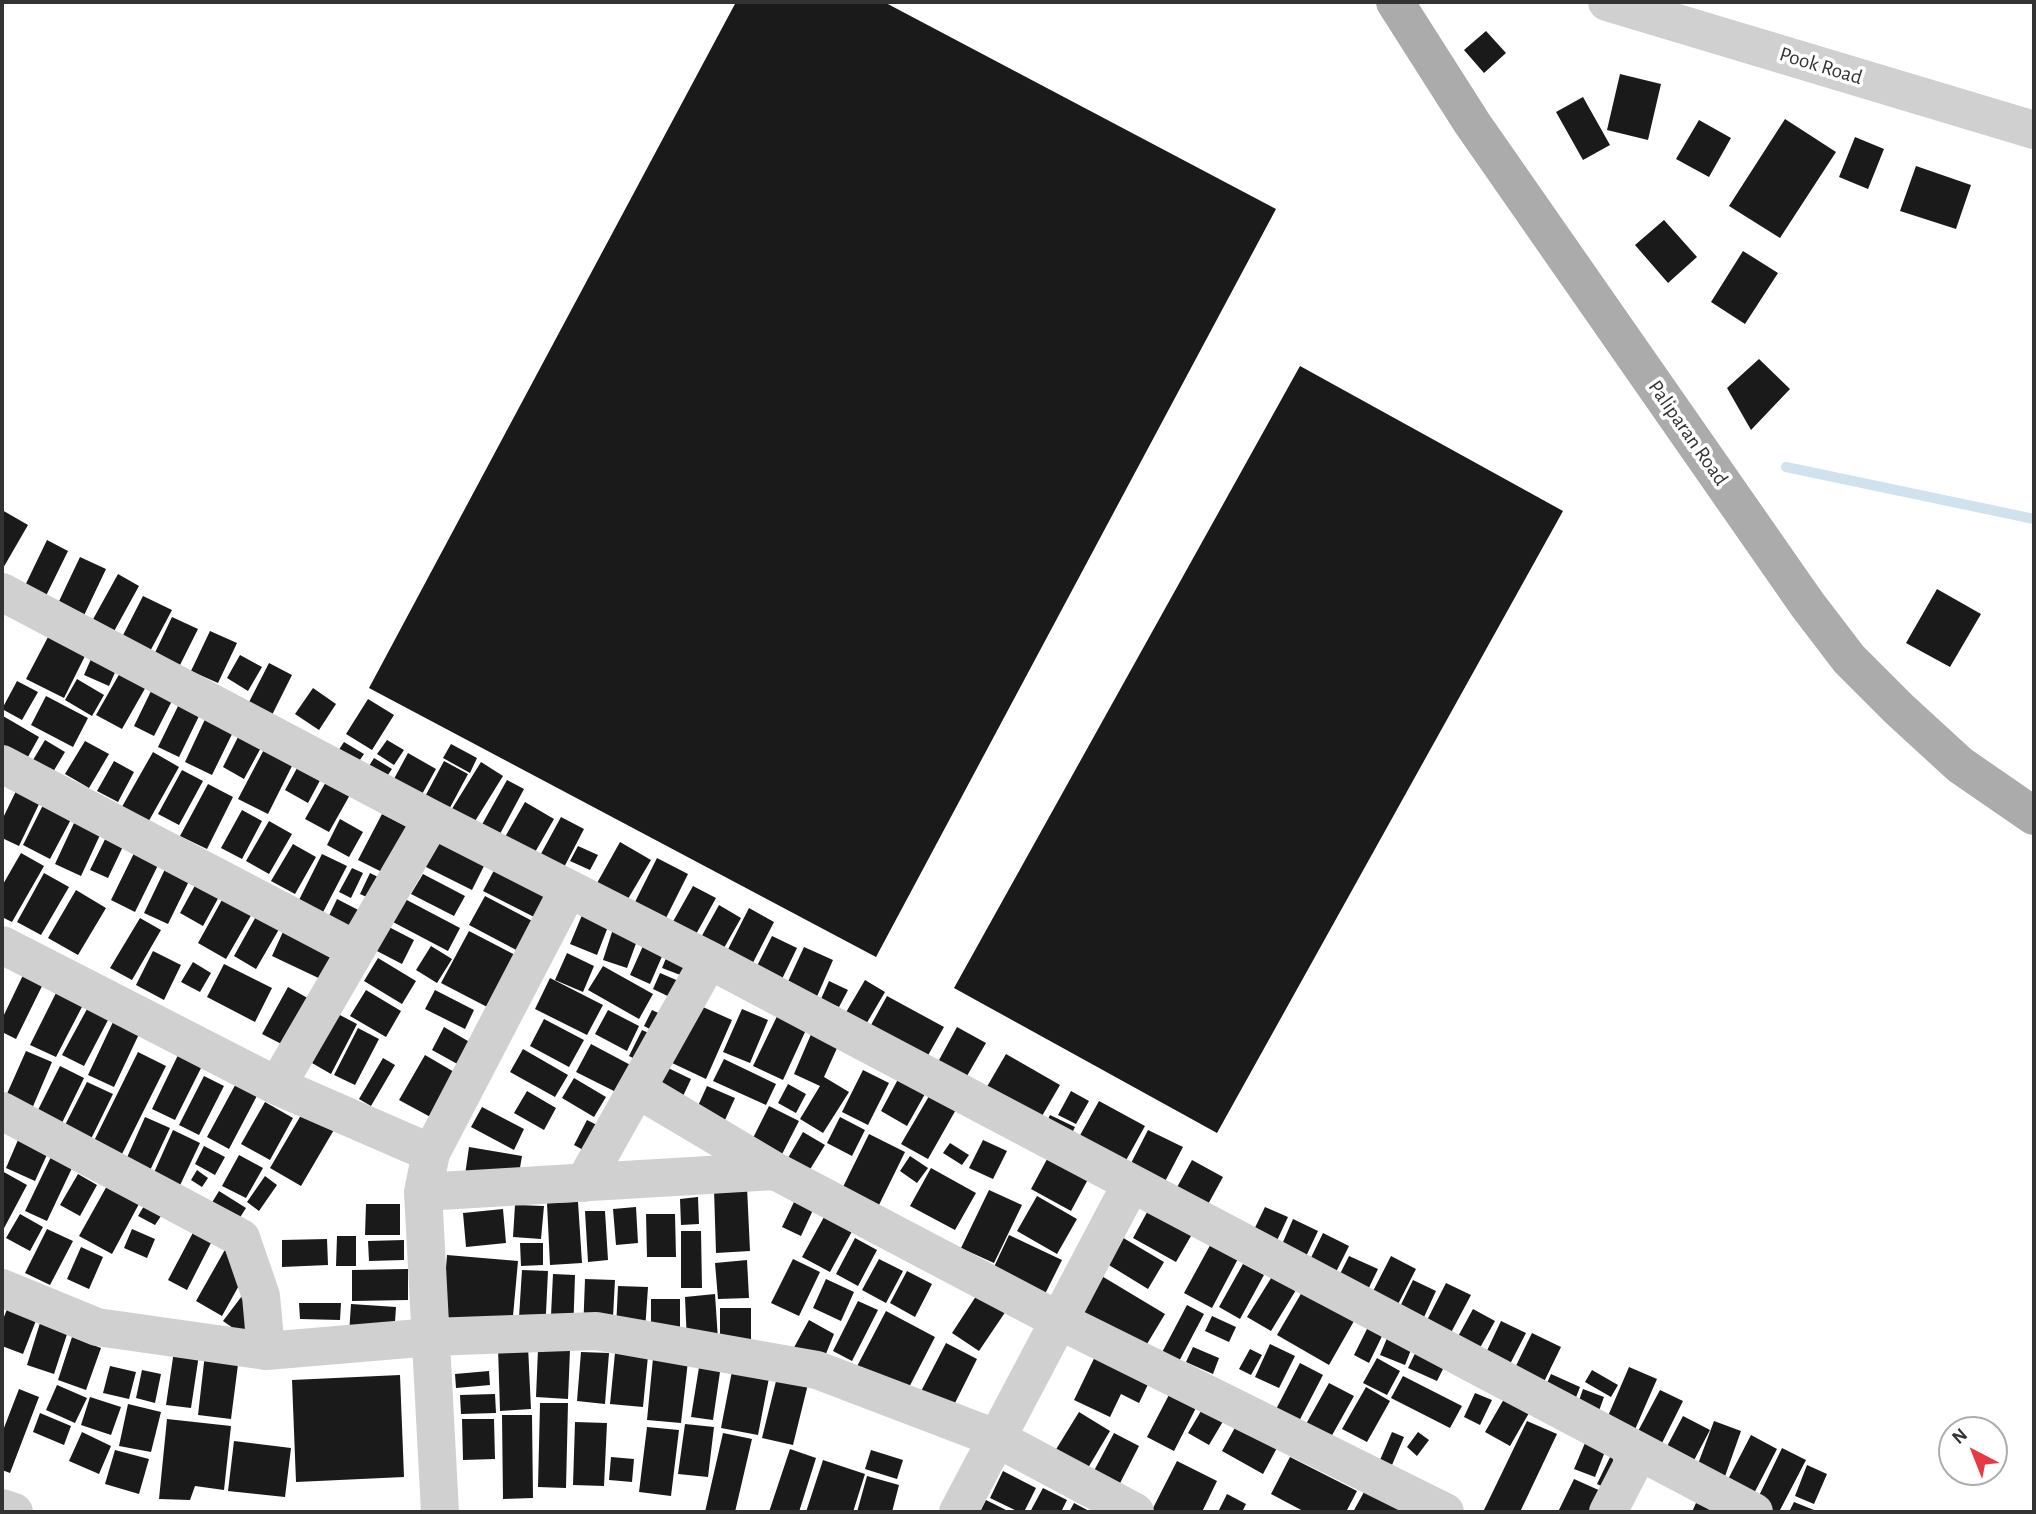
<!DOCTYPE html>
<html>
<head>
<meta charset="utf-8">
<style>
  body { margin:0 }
  #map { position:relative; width:2036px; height:1514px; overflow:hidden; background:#fff; font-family:"Alegreya Sans",sans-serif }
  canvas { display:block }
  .frame { position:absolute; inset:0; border:4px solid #333; pointer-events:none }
  .north { position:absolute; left:1938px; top:1416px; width:70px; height:70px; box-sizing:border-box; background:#fff; border:2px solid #adadad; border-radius:50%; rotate:318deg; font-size:19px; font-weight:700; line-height:28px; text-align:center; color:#333 }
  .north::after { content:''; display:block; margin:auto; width:24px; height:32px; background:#e63946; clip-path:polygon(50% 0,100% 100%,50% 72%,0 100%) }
</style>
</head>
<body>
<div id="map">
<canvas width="2036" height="1514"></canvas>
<div class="frame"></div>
<div class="north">N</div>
</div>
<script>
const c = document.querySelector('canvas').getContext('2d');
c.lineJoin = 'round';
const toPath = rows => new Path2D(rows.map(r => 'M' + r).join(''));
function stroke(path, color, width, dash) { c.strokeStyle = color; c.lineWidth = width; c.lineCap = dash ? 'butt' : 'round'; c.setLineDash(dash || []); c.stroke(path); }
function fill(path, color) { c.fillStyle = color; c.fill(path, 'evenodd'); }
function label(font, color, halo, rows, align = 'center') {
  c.font = font + ' "Alegreya Sans",sans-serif'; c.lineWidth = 7; c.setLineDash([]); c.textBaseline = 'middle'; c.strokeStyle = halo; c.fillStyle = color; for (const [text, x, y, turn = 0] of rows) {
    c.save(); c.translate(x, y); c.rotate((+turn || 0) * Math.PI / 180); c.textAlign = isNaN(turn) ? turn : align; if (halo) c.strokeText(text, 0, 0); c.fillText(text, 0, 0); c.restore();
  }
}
stroke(toPath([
  [1786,467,2034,519]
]), '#cfe2ee', 10);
fill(toPath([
  [736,2,884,2,1276,209,876,957,369,688],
  [1486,31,1506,53,1484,73,1464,50],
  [1620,74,1661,84,1648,140,1607,130],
  [1583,97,1610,145,1583,160,1556,112],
  [1785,119,1836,152,1780,238,1729,206],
  [1699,120,1731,138,1709,177,1676,159],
  [1855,137,1884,149,1868,189,1839,177],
  [1916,166,1971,185,1956,229,1900,211],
  [1664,220,1697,257,1668,283,1635,245],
  [1743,251,1778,273,1745,324,1711,302],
  [1759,359,1790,389,1751,430,1727,388],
  [1300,366,1563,511,1217,1133,954,988],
  [2,510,28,525,2,570],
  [47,540,68,551,41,606,20,596],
  [80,557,106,569,78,628,52,616],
  [118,574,139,586,107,644,86,632],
  [1937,589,1981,614,1950,667,1906,643],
  [143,596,172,610,146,659,118,645],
  [172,617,198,629,175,675,150,663],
  [210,631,237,643,218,683,191,671],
  [48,637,85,656,64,698,26,679],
  [95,650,120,661,109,686,84,675],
  [240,655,262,667,248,691,227,678],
  [269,663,292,675,270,719,246,708],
  [121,671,147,685,122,729,96,715],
  [77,679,104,695,92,716,65,700],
  [17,681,38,692,22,720,2,709],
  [154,685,175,695,154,736,134,726],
  [313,688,336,704,319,730,295,714],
  [46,696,88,718,73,747,31,725],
  [368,699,394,715,372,750,346,734],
  [180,702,201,712,179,757,158,747],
  [207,715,235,728,212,775,185,762],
  [3,716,39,737,24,764,2,751],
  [241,731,264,742,244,779,223,767],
  [45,740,65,752,50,777,30,765],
  [269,740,298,754,268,814,238,799],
  [387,740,404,750,394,765,377,754],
  [85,741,109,754,89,788,65,774],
  [344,742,364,754,351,773,332,760],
  [451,744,477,758,470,773,443,758],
  [153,752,179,767,146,826,119,812],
  [408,753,436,769,416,805,388,790],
  [374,758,392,769,381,785,364,774],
  [302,759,325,771,308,803,285,790],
  [114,761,134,772,118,802,97,791],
  [444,761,468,774,445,817,421,804],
  [481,762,503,776,472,826,450,812],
  [182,770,203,781,179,825,158,814],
  [327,780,351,793,329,832,305,819],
  [507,780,524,789,493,847,475,837],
  [208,784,233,797,207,849,180,836],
  [16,791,40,802,19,846,2,838,2,820],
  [49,793,77,808,50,859,23,845],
  [525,802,554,819,530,861,501,844],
  [81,808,107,820,81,876,55,864],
  [242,810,262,821,242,859,221,848],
  [382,814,421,834,398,880,358,860],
  [561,817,584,829,560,875,536,863],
  [340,819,363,832,349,857,327,845],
  [269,821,292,834,269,874,246,861],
  [441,824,492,850,472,890,420,864],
  [111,827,128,836,108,878,90,870],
  [620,842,651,860,622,909,592,892],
  [139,843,163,855,135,912,111,900],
  [293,844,316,857,295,894,271,881],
  [578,846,598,855,590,870,570,861],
  [21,853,44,866,12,922,2,917,2,886],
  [322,854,347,866,320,918,296,906],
  [657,858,688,874,664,922,633,906],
  [500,859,556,888,540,920,483,891],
  [166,867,190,879,168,924,144,913],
  [352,868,363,873,351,898,339,892],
  [44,873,69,887,41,935,17,922],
  [370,873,390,883,380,903,360,894],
  [423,874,465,896,454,916,411,894],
  [198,880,221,893,203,926,180,913],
  [693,886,716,898,689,947,666,934],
  [228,889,257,905,226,959,198,943],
  [76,890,106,908,78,955,48,938],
  [485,896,538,924,522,953,469,925],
  [403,898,460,928,448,951,391,921],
  [337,899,366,914,354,934,327,920],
  [719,905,741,918,716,962,694,950],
  [585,908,611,919,597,955,570,944],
  [749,908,774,922,744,980,719,967],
  [259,911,282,924,256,969,234,956],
  [140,918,161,930,132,980,110,968],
  [287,923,345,950,329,983,272,956],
  [387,926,414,940,402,964,375,950],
  [613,929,638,938,627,968,603,960],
  [469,931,519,957,491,1009,441,983],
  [772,936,797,948,782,979,757,966],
  [647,937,667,945,650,984,630,975],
  [431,946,452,959,437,983,416,970],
  [671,946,691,954,683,976,662,968],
  [804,947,833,960,815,1001,785,988],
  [153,951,181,965,164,1000,136,985],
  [567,953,594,966,583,992,555,980],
  [378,958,416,981,402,1004,364,981],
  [193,962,211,973,200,992,181,982],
  [224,964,272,988,255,1022,207,997],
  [603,966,653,994,639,1019,588,990],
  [25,971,45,980,16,1039,2,1032,2,1019],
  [660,973,681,982,674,999,653,989],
  [550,978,603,1005,587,1035,535,1009],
  [865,980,885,992,865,1026,845,1014],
  [829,981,848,990,839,1007,821,999],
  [288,987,320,1005,295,1051,262,1034],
  [58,989,84,1003,56,1057,30,1045],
  [366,990,401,1011,386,1037,350,1016],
  [435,990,474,1010,465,1029,425,1009],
  [887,996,944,1027,922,1066,866,1034],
  [696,1004,732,1020,706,1079,670,1062],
  [782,1006,811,1019,783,1080,753,1066],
  [87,1009,108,1020,84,1066,62,1055],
  [742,1009,768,1020,750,1063,723,1052],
  [608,1010,639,1026,627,1051,595,1034],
  [652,1010,675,1021,667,1038,644,1026],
  [338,1014,357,1024,331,1074,312,1063],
  [544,1019,584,1040,569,1067,530,1046],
  [113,1022,139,1034,114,1087,88,1075],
  [815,1025,842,1037,824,1077,849,1092,823,1133,800,1119,820,1086,794,1074],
  [444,1027,473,1044,461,1066,432,1050],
  [957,1027,986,1043,960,1088,932,1073],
  [358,1028,379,1039,355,1085,334,1075],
  [642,1030,666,1041,653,1068,629,1056],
  [591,1044,638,1069,624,1096,576,1072],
  [523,1049,568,1075,555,1097,510,1072],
  [26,1051,52,1062,28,1118,2,1105],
  [138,1052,166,1066,115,1168,87,1155],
  [179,1053,203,1064,175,1120,152,1109],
  [1006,1054,1060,1085,1035,1128,981,1097],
  [425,1055,461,1076,436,1120,399,1100],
  [383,1058,395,1065,371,1106,359,1099],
  [724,1059,776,1084,766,1105,713,1081],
  [60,1066,84,1078,59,1129,35,1116],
  [666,1067,691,1079,677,1109,652,1097],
  [863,1070,889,1083,868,1125,842,1112],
  [903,1070,930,1085,907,1126,881,1111],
  [204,1076,224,1086,199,1135,179,1125],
  [239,1078,260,1090,229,1149,207,1137],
  [574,1078,606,1097,594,1117,562,1098],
  [87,1082,113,1094,89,1143,63,1129],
  [788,1084,806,1094,796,1113,778,1103],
  [707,1086,735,1098,720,1131,692,1119],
  [527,1091,556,1108,544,1130,514,1113],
  [932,1091,958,1106,928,1159,901,1144],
  [1071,1091,1089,1101,1076,1124,1058,1115],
  [1099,1101,1145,1126,1119,1173,1073,1148],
  [265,1102,293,1118,270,1160,241,1144],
  [769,1106,799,1121,778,1162,749,1146],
  [482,1107,524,1129,514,1150,471,1127],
  [304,1110,335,1128,301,1186,270,1168],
  [1050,1115,1075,1127,1068,1141,1043,1129],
  [145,1117,170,1128,145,1181,121,1171],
  [840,1117,865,1130,852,1156,827,1143],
  [587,1120,621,1137,607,1163,574,1145],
  [173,1130,200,1143,174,1198,148,1186],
  [1148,1130,1183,1147,1159,1193,1125,1175],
  [803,1132,825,1145,809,1171,788,1158],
  [21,1133,51,1146,35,1181,6,1168],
  [869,1134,905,1152,877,1209,841,1191],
  [983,1140,1007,1151,993,1179,969,1168],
  [950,1143,969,1155,962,1165,943,1153],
  [204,1146,225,1157,215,1175,195,1164],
  [469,1147,522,1156,516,1191,464,1182],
  [1053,1148,1093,1170,1071,1211,1031,1189],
  [239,1155,263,1168,246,1198,222,1186],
  [910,1156,928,1168,917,1183,900,1171],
  [51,1157,72,1168,47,1221,25,1211],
  [1192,1160,1223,1177,1201,1217,1170,1200],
  [931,1168,976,1193,955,1230,910,1206],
  [197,1170,208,1178,202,1187,191,1180],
  [2,1171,27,1185,2,1232],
  [78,1174,97,1185,80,1216,60,1205],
  [265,1176,277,1185,259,1211,247,1202],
  [108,1184,140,1202,112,1254,79,1236],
  [747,1187,750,1251,716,1253,714,1189],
  [989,1190,1022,1205,994,1263,961,1248],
  [219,1191,246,1208,232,1230,205,1214],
  [1037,1196,1077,1219,1057,1254,1017,1231],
  [698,1197,699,1224,681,1225,680,1199],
  [578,1202,582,1263,550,1265,547,1203],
  [794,1202,813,1210,801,1236,782,1227],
  [366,1204,400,1204,400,1235,365,1235],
  [515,1205,544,1206,541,1239,513,1237],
  [1151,1205,1195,1229,1176,1262,1133,1238],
  [144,1206,161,1216,155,1225,138,1216],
  [636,1207,638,1243,616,1245,613,1209],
  [1265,1207,1288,1217,1273,1249,1250,1238],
  [829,1208,856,1224,830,1272,802,1257],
  [503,1209,506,1243,466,1247,463,1213],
  [585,1211,605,1211,608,1260,588,1262],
  [20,1214,43,1227,30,1251,6,1238],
  [646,1214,675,1214,676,1257,647,1257],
  [1293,1219,1318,1231,1301,1267,1277,1256],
  [197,1225,215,1235,187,1290,168,1280],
  [47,1229,73,1241,50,1285,25,1273],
  [132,1229,155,1239,147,1258,124,1248],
  [681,1231,701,1231,702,1288,681,1288],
  [1323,1233,1349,1246,1331,1282,1305,1270],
  [1009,1235,1062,1260,1045,1294,993,1269],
  [337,1236,356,1236,356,1266,336,1266],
  [1120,1236,1164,1262,1148,1289,1104,1262],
  [855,1238,877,1250,858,1286,836,1274],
  [231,1239,257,1253,222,1316,196,1301],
  [327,1239,328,1265,282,1267,282,1240],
  [404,1240,404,1260,369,1261,368,1241],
  [1213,1240,1240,1255,1212,1308,1184,1293],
  [520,1243,543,1243,543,1265,521,1266],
  [81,1247,103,1257,89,1289,67,1279],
  [447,1255,518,1261,511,1338,441,1333],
  [1349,1256,1378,1269,1364,1298,1335,1284],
  [1391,1256,1416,1269,1393,1314,1368,1301],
  [793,1259,820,1272,799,1316,771,1303],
  [879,1259,903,1271,886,1303,862,1290],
  [747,1260,749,1298,718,1299,715,1263],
  [1243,1264,1264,1275,1240,1319,1219,1307],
  [408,1269,408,1300,352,1301,352,1270],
  [522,1270,548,1271,545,1334,518,1333],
  [907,1271,932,1284,915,1317,890,1303],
  [553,1274,575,1275,573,1336,550,1336],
  [1100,1275,1165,1314,1144,1349,1079,1310],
  [1273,1275,1296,1290,1271,1331,1247,1317],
  [585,1279,615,1280,612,1335,583,1333],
  [826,1279,854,1292,841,1321,813,1308],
  [1413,1280,1436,1291,1419,1328,1395,1317],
  [1446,1283,1471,1295,1446,1342,1422,1330],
  [251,1284,246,1337,223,1321],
  [618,1286,648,1287,645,1331,616,1329],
  [982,1287,1010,1305,979,1351,952,1333],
  [1302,1292,1354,1321,1329,1365,1277,1335],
  [13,1294,42,1305,23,1354,2,1346,2,1322],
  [715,1294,718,1340,687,1343,685,1297],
  [651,1299,680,1299,680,1337,651,1338],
  [858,1301,878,1310,852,1361,833,1351],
  [299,1303,341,1303,340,1320,300,1319],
  [351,1304,396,1307,394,1337,349,1334],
  [1187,1305,1204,1314,1175,1369,1158,1360],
  [720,1308,751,1308,751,1348,720,1348],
  [1473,1309,1495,1321,1477,1353,1455,1342],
  [44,1310,72,1319,54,1374,27,1365],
  [886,1311,935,1337,903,1399,853,1374],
  [1212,1316,1236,1327,1229,1342,1205,1331],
  [809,1320,834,1334,819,1371,785,1364],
  [1501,1321,1526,1333,1508,1368,1484,1357],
  [1370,1323,1385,1330,1369,1363,1354,1355],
  [1392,1326,1417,1335,1405,1365,1380,1355],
  [1532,1333,1561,1347,1539,1392,1510,1378],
  [72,1337,101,1348,86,1390,58,1380],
  [1422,1339,1451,1353,1437,1381,1408,1368],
  [946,1343,977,1359,948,1417,916,1401],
  [175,1344,200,1348,191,1408,166,1405],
  [1101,1344,1154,1372,1139,1403,1121,1394,1110,1417,1074,1400],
  [1270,1344,1295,1356,1279,1388,1255,1377],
  [206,1345,240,1349,231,1419,198,1415],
  [528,1346,531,1409,500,1411,498,1347],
  [1193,1347,1219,1358,1213,1374,1186,1362],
  [538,1349,570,1350,568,1399,536,1397],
  [1250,1349,1262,1355,1251,1375,1239,1369],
  [581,1352,609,1353,605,1404,577,1401],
  [615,1353,648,1356,643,1407,610,1404],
  [653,1358,688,1361,681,1423,647,1420],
  [1377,1358,1400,1371,1387,1395,1363,1383],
  [700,1361,721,1365,713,1420,691,1417],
  [1300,1363,1323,1375,1295,1429,1272,1417],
  [110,1366,136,1372,129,1399,103,1393],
  [1629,1367,1657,1379,1633,1434,1605,1423],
  [142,1370,161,1374,155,1403,136,1398],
  [1592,1370,1618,1385,1611,1397,1585,1382],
  [489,1371,490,1385,456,1388,455,1374],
  [732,1371,769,1378,758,1435,721,1428],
  [1551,1374,1580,1387,1573,1405,1543,1392],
  [400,1375,404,1477,296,1482,292,1380],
  [1403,1376,1462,1406,1450,1428,1391,1398],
  [777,1377,808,1384,793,1445,762,1438],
  [1329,1383,1354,1396,1326,1446,1301,1433],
  [57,1385,87,1398,75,1423,46,1410],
  [1366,1387,1390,1401,1367,1442,1342,1429],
  [19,1389,39,1397,10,1473,2,1470,2,1433],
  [1583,1389,1604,1397,1596,1419,1575,1412],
  [1660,1390,1683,1401,1660,1447,1636,1435],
  [1171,1391,1197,1406,1174,1451,1147,1437],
  [1508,1392,1533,1406,1510,1446,1485,1432],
  [1475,1393,1492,1400,1480,1425,1464,1417],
  [495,1394,496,1413,461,1414,460,1395],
  [90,1397,121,1407,111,1435,81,1425],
  [540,1403,568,1403,566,1488,538,1487],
  [128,1404,161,1412,151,1452,119,1446],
  [1204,1406,1225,1418,1209,1445,1188,1433],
  [1079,1412,1110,1431,1079,1483,1047,1464],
  [40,1413,71,1426,64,1445,33,1432],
  [502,1415,532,1415,533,1498,503,1499],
  [1683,1416,1710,1430,1691,1466,1664,1452],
  [167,1419,231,1426,224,1490,195,1486,190,1500,159,1499],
  [462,1419,494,1419,495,1459,463,1460],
  [1527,1421,1557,1434,1520,1512,1483,1512],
  [1714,1421,1741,1431,1723,1482,1695,1472],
  [575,1422,607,1423,604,1486,573,1485],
  [685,1424,714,1427,708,1477,678,1474],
  [1237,1424,1278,1446,1263,1474,1222,1451],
  [647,1427,679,1430,671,1496,639,1492],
  [82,1432,111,1446,99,1474,69,1461],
  [1392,1432,1404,1437,1392,1465,1380,1460],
  [1418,1432,1429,1440,1417,1456,1407,1447],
  [723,1433,752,1439,735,1512,705,1512],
  [1114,1433,1139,1446,1113,1497,1087,1484],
  [1751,1435,1777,1449,1749,1503,1723,1489],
  [1588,1436,1608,1444,1595,1477,1574,1469],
  [234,1441,291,1448,285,1497,228,1491],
  [1782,1448,1806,1460,1779,1512,1772,1512,1755,1504],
  [790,1449,816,1458,799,1512,769,1512],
  [115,1450,149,1459,139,1494,105,1484],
  [871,1450,903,1460,897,1479,865,1469],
  [1613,1451,1614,1492,1597,1484],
  [611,1457,634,1459,632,1482,609,1480],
  [1290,1457,1357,1491,1346,1512,1305,1512,1271,1494],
  [823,1460,865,1474,853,1512,806,1512],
  [1177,1461,1217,1481,1202,1512,1151,1512],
  [1807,1465,1827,1474,1814,1504,1795,1496],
  [1003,1471,1036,1488,1024,1512,1019,1512,990,1498],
  [867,1476,899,1485,892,1512,857,1512],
  [1574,1479,1603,1492,1593,1512,1558,1512],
  [1043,1488,1067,1500,1061,1512,1030,1512],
  [1364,1492,1403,1512,1353,1512],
  [1227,1494,1246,1504,1242,1512,1218,1512],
  [986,1500,1010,1512,980,1512],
  [1794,1502,1819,1512,1789,1512],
  [1074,1503,1091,1512,1069,1512],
  [1696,1503,1710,1509,1709,1512,1692,1512]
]), '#1a1a1a');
stroke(toPath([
  [1607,2,2034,130],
  [2,592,432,819,709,960,1754,1512],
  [2,764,356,950],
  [2,945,277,1086,431,1153,423,1192,440,1512],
  [277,1086,432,819],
  [637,1089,775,1171,1058,1320,1445,1512],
  [2,1111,241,1238,261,1296,266,1351],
  [431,1153,568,890],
  [584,1183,709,960],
  [423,1192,775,1171],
  [2,1288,97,1327,266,1351,431,1337,596,1331,817,1370,998,1439,1135,1512],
  [2,1508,14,1512],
  [958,1512,1131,1184],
  [1608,1512,1639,1452]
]), '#d0d0d0', 38);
stroke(toPath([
  [1395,2,1472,123,1807,604,1849,659,1899,709,1960,765,2034,816]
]), '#ababab', 38);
label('21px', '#333', '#fff', [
  ["Pook Road",1821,66,17],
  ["Paliparan Road",1688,433,55]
]);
</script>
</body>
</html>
